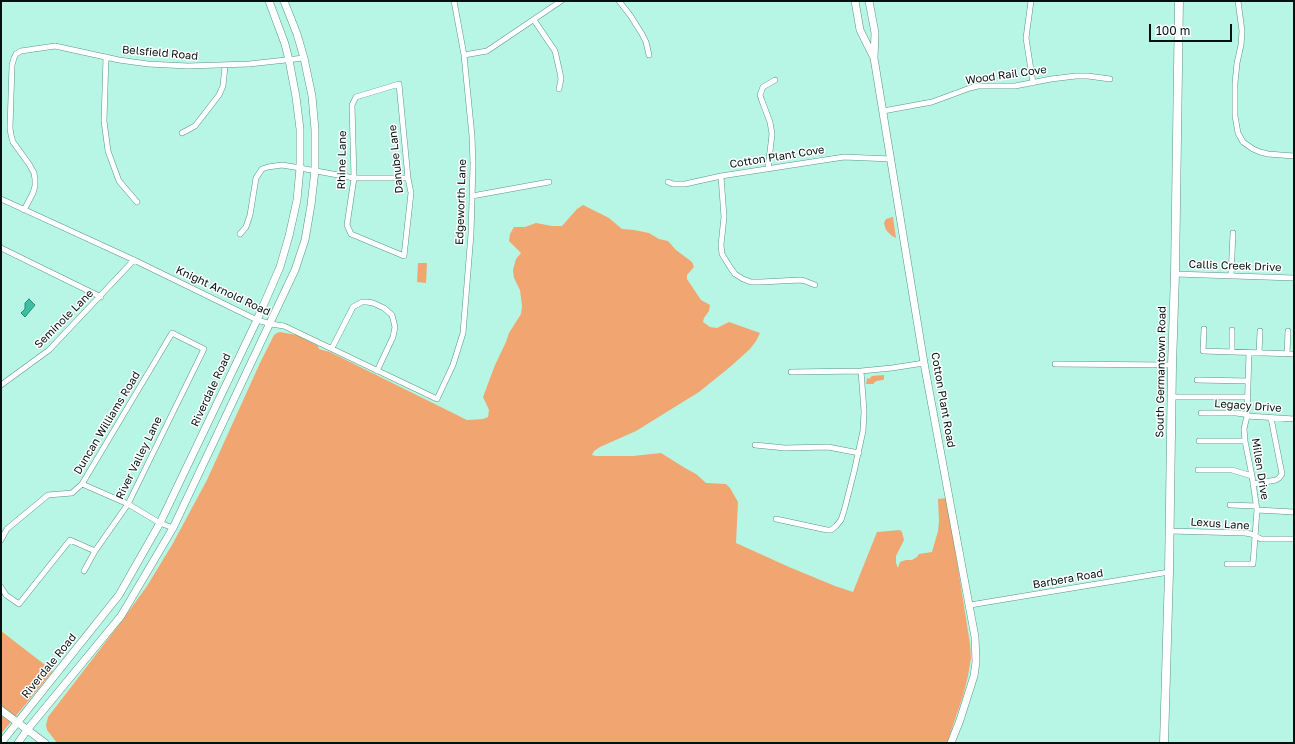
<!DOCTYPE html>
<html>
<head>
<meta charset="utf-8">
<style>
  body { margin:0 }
  #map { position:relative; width:1295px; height:744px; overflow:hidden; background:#b7f6e4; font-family:"Golos Text",sans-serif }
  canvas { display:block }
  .frame { position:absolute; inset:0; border:2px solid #00120d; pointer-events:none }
  .scale { position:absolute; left:1149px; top:24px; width:83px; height:18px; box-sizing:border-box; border:2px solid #00120d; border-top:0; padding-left:5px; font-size:12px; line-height:14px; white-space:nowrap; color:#00120d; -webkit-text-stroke:3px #fff; paint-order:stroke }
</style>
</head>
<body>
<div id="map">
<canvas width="1295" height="744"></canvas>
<div class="frame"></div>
<div class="scale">100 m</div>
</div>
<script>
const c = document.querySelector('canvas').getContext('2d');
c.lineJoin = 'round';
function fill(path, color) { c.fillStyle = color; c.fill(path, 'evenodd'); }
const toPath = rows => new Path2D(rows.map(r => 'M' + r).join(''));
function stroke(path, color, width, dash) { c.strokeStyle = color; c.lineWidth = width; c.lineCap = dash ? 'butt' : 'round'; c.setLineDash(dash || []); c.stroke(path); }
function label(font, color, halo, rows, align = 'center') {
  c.font = font + ' "Golos Text",sans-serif'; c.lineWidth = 3; c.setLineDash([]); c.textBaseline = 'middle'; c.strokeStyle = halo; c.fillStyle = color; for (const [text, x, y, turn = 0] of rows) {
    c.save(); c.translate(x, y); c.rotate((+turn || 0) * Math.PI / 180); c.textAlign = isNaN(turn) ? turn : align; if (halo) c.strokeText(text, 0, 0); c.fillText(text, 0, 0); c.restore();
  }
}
fill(toPath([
  [583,205,609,218,622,229,634,230,649,233,659,239,668,241,676,250,692,262,694,267,687,275,687,279,701,300,710,305,709,311,704,318,703,322,710,327,717,328,729,322,760,333,756,341,750,349,730,367,699,392,636,431,600,447,594,451,592,455,596,456,633,456,661,453,685,468,696,474,706,483,726,484,730,488,738,502,736,543,789,567,835,586,853,592,877,532,900,530,902,532,904,540,896,556,896,563,898,568,900,562,906,560,912,560,917,557,919,554,932,552,938,531,939,521,938,499,947,498,970,644,971,658,968,676,963,696,947,743,57,743,47,730,46,725,48,717,121,622,147,586,172,545,207,480,260,363,274,335,277,333,280,332,297,335,318,346,319,349,330,352,467,420,483,419,488,417,489,410,483,397,495,365,506,342,509,333,521,314,522,306,520,290,514,278,513,270,516,259,521,253,509,241,510,234,514,227,525,227,536,223,552,226,562,226,577,209],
  [893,217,896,238,892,236,886,230,884,223,886,219],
  [418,263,427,263,426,283,417,282],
  [884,375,884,379,883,380,876,381,873,384,866,384,867,378,869,379,872,376],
  [1,631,53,671,1,734]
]), '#f1a570');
const water = toPath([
  [29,299,35,305,25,317,21,313,25,309,25,303,29,299]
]);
fill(water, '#3cbfa3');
stroke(water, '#2a8b76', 1);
const street = toPath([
  [619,1,630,15,642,34,646,42,649,55],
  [1031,1,1026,38,1033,83],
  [1238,1,1242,31,1241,45,1237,63,1235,83,1235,116,1238,133,1243,142,1253,149,1260,152,1268,154,1294,156],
  [534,20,555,51,560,73,561,79,559,89],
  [464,55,487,51,561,1],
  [106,57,104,121,108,151,119,181,137,202],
  [399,84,408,178,411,193,404,256,351,234,347,225,354,178,352,105,356,97,399,84],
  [883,111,932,102,970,88,978,86,1015,86,1051,79,1076,76,1088,76,1110,79],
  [182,133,195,126,219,95,223,86,225,66],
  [768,169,772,134,770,122,762,101,760,95,763,87,775,80],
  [721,176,724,217,721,245,722,254,730,267,735,274,743,279,751,282,761,282,800,280,805,281,815,285],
  [668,182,673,184,685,184,721,176,844,157,891,159],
  [472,196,549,182],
  [1,199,134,260,257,320,271,324,284,326,437,399,453,365,463,333,471,234,473,164,472,136,464,55,454,1],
  [24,210,33,193,35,186,35,179,34,173,29,164,13,142,11,135,10,128,12,65,14,58,16,54,21,51,55,46,119,60,148,64,188,66,249,64,304,58],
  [240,234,246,227,250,215,256,178,262,169,268,167,282,165,300,168,354,178,408,178],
  [1,248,101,297],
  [1175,274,1294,278],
  [1231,276,1233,233],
  [1204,329,1203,351,1294,354],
  [332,348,353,307,362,302,367,302,373,303,384,308,392,315,395,327,393,337,377,371],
  [1232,352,1232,330],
  [1259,353,1260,331],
  [1287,354,1288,331],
  [1055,364,1172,365],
  [791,372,861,371,892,368,924,363],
  [1197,380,1248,381],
  [1,385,49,350,134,260],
  [1171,397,1248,397],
  [1201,413,1236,413,1244,414,1247,416,1294,419],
  [1199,441,1245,441],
  [755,445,785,448,828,447,859,453],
  [1198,470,1232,470,1252,476],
  [82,484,128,504,160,523,173,528],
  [1253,484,1276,480,1279,478,1282,474,1271,418],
  [1230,505,1256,506],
  [1257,510,1294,512],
  [776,519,827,530,831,530,836,526,841,520,844,511,854,472,863,431,864,411,861,371],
  [1169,531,1245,533,1251,534,1261,539,1294,539],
  [1,540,7,529,48,495,72,493,82,484,172,333,204,349,128,504,95,551,84,571],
  [1227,564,1253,564,1257,510,1252,476,1245,441,1244,429,1247,416,1249,353],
  [1,587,6,595,19,604,70,540,95,551],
  [970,605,1169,572]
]);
const secondary = toPath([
  [855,1,860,30,873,56],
  [869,1,875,33,874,58,924,363,975,637,976,662,974,676,960,720,951,743],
  [1,710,45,743],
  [1,743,119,595,160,523,257,320,280,267,289,236,297,200,300,168,300,129,296,97,289,60,285,44,269,1],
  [18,743,27,730,121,616,173,528,295,270,305,240,311,205,315,170,315,130,312,96,304,58,297,34,284,1]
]);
const primary = toPath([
  [1164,743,1169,572,1172,365,1175,274,1179,1]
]);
stroke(street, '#599585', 6);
stroke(secondary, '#599585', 8);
stroke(primary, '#599585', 9);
stroke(street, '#fff', 5);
stroke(secondary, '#fff', 7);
stroke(primary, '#fff', 8);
label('11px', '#00120d', '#fff', [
  ["Belsfield Road",160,53,5],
  ["Wood Rail Cove",1006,75,-8],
  ["Cotton Plant Cove",777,157,-9],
  ["Danube Lane",396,159,-96],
  ["Rhine Lane",342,160,-89],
  ["Edgeworth Lane",461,202,-88],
  ["Callis Creek Drive",1235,266,2],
  ["Knight Arnold Road",223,291,25],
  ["Seminole Lane",64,319,-45],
  ["South Germantown Road",1161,372,-89],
  ["Riverdale Road",211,390,-65],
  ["Cotton Plant Road",943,400,80],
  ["Legacy Drive",1248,406,4],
  ["Duncan Williams Road",107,423,-59],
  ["River Valley Lane",139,458,-64],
  ["Millen Drive",1260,469,81],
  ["Lexus Lane",1220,524,4],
  ["Barbera Road",1068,579,-10],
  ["Riverdale Road",49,666,-51]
]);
</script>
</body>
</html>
